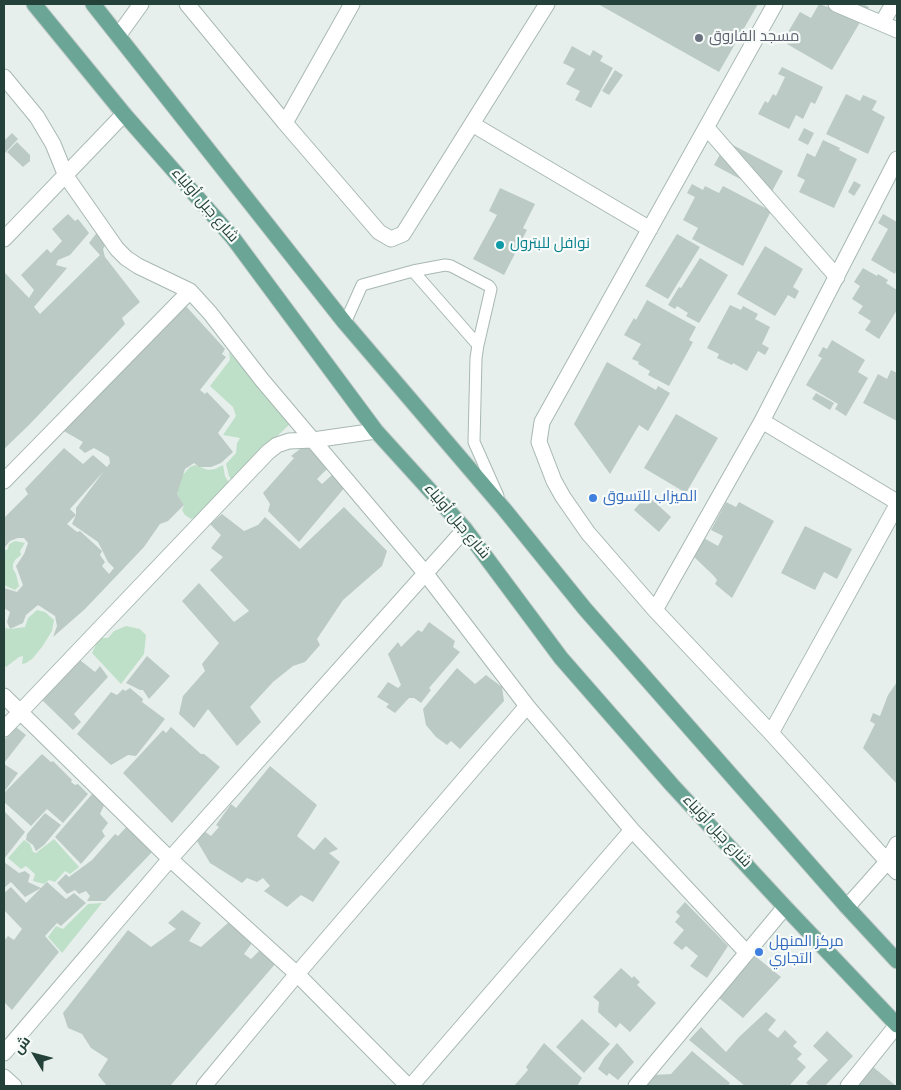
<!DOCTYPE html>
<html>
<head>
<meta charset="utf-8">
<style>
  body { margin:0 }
  #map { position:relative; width:901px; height:1090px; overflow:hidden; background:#e6efeb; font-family:Overpass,Cairo,sans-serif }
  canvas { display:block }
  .frame { position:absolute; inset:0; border:5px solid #244239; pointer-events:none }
  .north { position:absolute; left:10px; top:1030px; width:50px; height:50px; -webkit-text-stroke:4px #f7fbf9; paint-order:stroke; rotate:307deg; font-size:14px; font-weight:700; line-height:20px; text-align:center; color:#244239 }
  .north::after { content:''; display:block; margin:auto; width:18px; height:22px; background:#244239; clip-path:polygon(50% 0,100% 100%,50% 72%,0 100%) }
</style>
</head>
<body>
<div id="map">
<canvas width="901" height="1090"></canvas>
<div class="frame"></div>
<div class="north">ش</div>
</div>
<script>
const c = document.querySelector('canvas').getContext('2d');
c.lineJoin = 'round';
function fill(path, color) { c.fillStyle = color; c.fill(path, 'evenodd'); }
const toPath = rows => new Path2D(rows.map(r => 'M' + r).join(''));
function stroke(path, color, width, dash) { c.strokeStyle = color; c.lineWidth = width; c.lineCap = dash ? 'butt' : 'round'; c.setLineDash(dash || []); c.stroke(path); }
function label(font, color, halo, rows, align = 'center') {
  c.font = font + ' Overpass,Cairo,sans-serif'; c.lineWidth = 4.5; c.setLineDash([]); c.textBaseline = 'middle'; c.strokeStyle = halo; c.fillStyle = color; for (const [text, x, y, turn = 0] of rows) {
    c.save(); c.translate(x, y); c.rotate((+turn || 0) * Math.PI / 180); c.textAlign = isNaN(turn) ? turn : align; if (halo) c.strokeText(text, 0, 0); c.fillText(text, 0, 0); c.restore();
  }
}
fill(toPath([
  [229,352,291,423,272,441,233,483,229,476,226,464,236,453,237,443,240,438,223,435,236,416,233,407,210,386,230,360],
  [195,465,208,470,215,469,223,465,225,476,231,486,199,521,193,518,191,519,185,515,182,510,184,505,177,494,181,477,190,467],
  [15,541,25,543,20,551,21,555,15,560,13,564,13,569,16,574,19,586,15,590,4,585,4,551,8,549,9,544],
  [37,610,45,612,54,620,52,631,42,647,32,659,26,663,22,664,23,656,19,657,6,667,4,665,4,623,5,628,10,629,25,627,28,618],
  [126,626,140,629,146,635,144,654,121,684,92,653,99,638,108,638,114,631],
  [54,839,79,867,70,874,65,871,55,882,49,880,44,884,33,881,35,874,26,866,21,869,8,858,24,840,30,844,33,852,36,853],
  [102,903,62,953,48,937,56,926,63,929,88,904]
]), '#bfe0c8');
fill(toPath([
  [598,4,758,4,719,72],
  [819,4,830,8,833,4,863,4,869,7,832,70,787,44,793,34,788,32,800,12,811,18],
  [572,46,590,56,593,50,603,56,600,61,613,68,591,108,575,100,580,91,566,84,575,69,563,63],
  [782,67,823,87,815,104,811,102,803,119,796,115,789,129,758,114,765,101,768,103,773,94,776,96,785,77,778,74],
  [615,70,623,75,609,95,602,91],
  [846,94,860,101,863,95,877,101,872,110,885,117,868,154,826,134],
  [804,128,814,133,808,145,798,140],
  [12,133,18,139,5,153,4,141],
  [823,140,840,148,839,150,857,159,834,208,799,192,805,180,797,176,807,153,815,157],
  [17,142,30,155,30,161,23,167,7,152],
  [727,142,783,171,770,195,714,165],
  [854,181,861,185,854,196,848,192],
  [692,184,703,190,705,186,719,193,723,186,771,211,743,266,692,239,698,228,683,220,695,197,687,193],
  [500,188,535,204,523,228,527,230,504,275,473,259,497,215,489,211],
  [68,214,75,221,78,219,89,233,70,255,58,260,56,265,67,268,34,307,40,314,100,255,89,243,98,231,108,241,103,249,105,257,140,302,122,318,125,324,29,425,4,449,4,272,29,298,34,290,21,275,47,249,51,253,62,241,52,229],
  [883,214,897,222,897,272,896,271,895,274,871,260,888,229,878,223],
  [677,234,700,247,668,299,645,286],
  [765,246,803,269,793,287,799,291,795,299,788,295,775,316,737,294],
  [700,258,728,275,699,323,686,316,688,313,677,306,675,309,668,305,679,287,681,288],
  [863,268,877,276,878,274,888,280,886,283,897,290,897,310,879,339,865,330,871,321,858,313,863,306,852,299,860,286,854,282],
  [647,300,696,327,689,340,693,342,669,386,648,375,650,371,638,364,639,362,632,359,641,344,624,335,634,318,636,320],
  [184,304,225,349,222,354,226,357,200,390,205,394,207,392,230,416,218,433,233,452,221,463,211,467,199,467,194,463,185,469,177,494,184,505,168,521,160,524,144,547,85,609,53,637,57,626,55,616,38,605,26,615,23,623,10,629,7,622,10,612,4,608,4,588,17,592,23,585,16,566,24,554,28,543,24,538,18,538,10,541,4,548,4,518,28,494,25,489,64,448,83,464,93,455,107,467,110,463,109,457,94,448,85,453,79,448,83,442,62,430],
  [104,471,76,508,76,515,70,509],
  [76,515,72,524,98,542,108,562,114,568,109,574,102,566,105,562,100,555,102,551,80,531,77,532,67,524],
  [730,305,741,310,743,306,758,314,755,319,770,327,762,344,769,348,765,355,758,351,747,371,733,363,732,365,717,358,719,354,707,348],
  [832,340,865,360,858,372,868,378,846,416,835,409,838,404,806,385,822,358,818,356,823,347,827,349],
  [607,362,656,390,658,386,670,393,648,431,639,425,610,474,574,424],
  [891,370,897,373,897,421,863,403,878,374,887,379],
  [816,393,834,403,830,410,812,399],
  [676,414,718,438,686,493,644,468],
  [304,446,311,446,330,466,317,479,322,484,333,474,346,486,299,542,268,511,270,504,263,493,294,458,291,456],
  [647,495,671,517,659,532,634,510],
  [726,502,736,507,739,502,774,521,732,598,715,584,717,580,714,576,692,555,702,537,718,546,723,536,711,530],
  [344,507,387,551,382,566,343,600,317,639,320,645,305,662,293,666,273,682,250,707,261,722,237,746,208,709,194,728,179,714,183,696,205,671,202,664,219,643,182,601,199,583,234,622,249,611,210,570,223,557,211,548,221,535,210,524,222,514,244,531,258,525,265,517,300,549],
  [805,526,852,549,837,579,824,572,815,590,781,573],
  [429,622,455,641,453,647,460,652,429,688,431,690,421,703,414,698,409,698,395,713,386,707,389,704,377,697,388,682,398,688,401,685,388,654,398,642,401,647,418,630,422,632],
  [147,656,170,676,149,699,143,690,140,690,126,683],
  [80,660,95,672,100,666,108,677,74,714,81,722,73,730,42,700],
  [457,668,475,684,486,675,502,687,504,701,460,749,451,741,447,745,436,737,426,725,423,709],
  [897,682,897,784,863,748,875,724,870,721,873,713,880,716,888,695],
  [130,688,143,699,142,702,165,719,136,756,128,755,111,765,77,734,111,692,117,695,123,689,125,691],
  [16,727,26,735,4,763,4,740],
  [171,727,201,754,204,754,220,767,172,823,123,773,163,730,166,733],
  [42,754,51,762,53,761,72,780,71,782,75,785,78,784,88,794,63,823,47,809,31,826,4,802,4,793],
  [4,764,18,773,4,792],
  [270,766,317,805,297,836,314,850,325,837,338,849,329,853,340,862,313,902,301,895,287,907,264,891,270,886,263,878,257,882,247,878,242,883,210,863,197,841,204,831,211,836,219,827,216,825,231,804,236,808],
  [93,793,105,803,100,814,108,823,102,831,105,836,81,864,55,837],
  [4,811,25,832,4,859],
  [45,813,61,825,44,845,36,851,33,845,26,840,27,834],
  [130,823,155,849,105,901,87,901,90,896,86,891,79,894,75,890,67,894,57,883,66,874,69,877,92,860,115,834,118,836],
  [4,862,19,873,25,871,30,875,28,882,41,888,25,897,11,882,4,888],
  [47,882,66,899,74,893,86,903,61,926,57,923,45,936,59,952,12,1010,4,1002,4,941,8,936,14,940,22,929,4,910,4,893,11,887,26,903],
  [685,902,728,946,707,978,690,966,698,956,686,946,682,950,673,943,684,930,675,922,680,916,676,912],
  [182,910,201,923,189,941,201,947,229,922,252,943,244,954,251,959,261,949,276,963,170,1086,107,1086,98,1075,108,1059,91,1048,82,1034,68,1028,63,1013,128,930,151,947,176,929,168,923],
  [755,956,781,977,743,1018,719,998],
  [621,968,632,978,634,976,640,982,637,985,656,1003,630,1032,620,1023,616,1028,598,1012,599,1002,593,997],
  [766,1012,776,1020,768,1030,778,1038,785,1030,797,1042,793,1046,802,1054,797,1059,806,1067,789,1086,745,1086,689,1040,701,1027,726,1052,739,1037],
  [582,1019,610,1044,584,1073,556,1047],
  [827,1031,853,1056,825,1086,810,1086,806,1083,828,1060,813,1046],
  [544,1043,582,1078,577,1086,514,1086,528,1070,526,1067],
  [617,1043,634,1062,618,1080,609,1073,607,1076,598,1069,604,1058],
  [692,1051,730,1083,728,1086,646,1086,655,1075,671,1074],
  [872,1066,896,1086,860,1086,858,1082]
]), '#bbcac4');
const service = toPath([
  [413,271,478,345],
  [345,323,362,285,413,271,445,265,451,266,489,286,491,289,478,345,476,358,474,442,498,496]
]);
const minor = toPath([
  [187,4,285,123,379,232,391,239,403,234,547,4],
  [775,4,542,422,539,442,554,481,563,497,588,533,655,610,771,733,897,872],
  [836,4,897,30],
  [882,23,893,4],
  [118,36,141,4],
  [4,77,37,117,53,144,66,176,117,249,126,258,138,266,190,291,210,313,262,380,426,574,527,706,297,974,204,1086],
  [285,123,352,4],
  [472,124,650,229],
  [707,128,837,277],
  [4,239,124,114],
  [762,421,897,502],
  [4,481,190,291],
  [655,610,762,421,897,159],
  [4,696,170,859,297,974,408,1086],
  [527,706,632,830,747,953],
  [4,729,268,452,277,445,289,441,313,440,376,431],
  [771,733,897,505],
  [847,907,887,862,897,844],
  [4,1053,170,859,465,529],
  [4,1077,14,1086],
  [411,1086,632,830],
  [636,1086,785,907],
  [848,1086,897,1025]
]);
const primary = toPath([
  [34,4,124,114,233,238,376,431,465,529,561,658,672,785,785,907,897,1025],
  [93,4,345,323,504,509,585,609,847,907,897,961]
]);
stroke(service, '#a8b8b2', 13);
stroke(minor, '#a8b8b2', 17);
stroke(primary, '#c2cac8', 17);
stroke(service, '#fff', 11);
stroke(minor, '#fff', 15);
stroke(primary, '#6aa595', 15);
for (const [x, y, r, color] of [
  [699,38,5,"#6b7280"],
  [500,245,5,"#0f9aa8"],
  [593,498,5,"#3f7fe0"],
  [759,952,5,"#3f7fe0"]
]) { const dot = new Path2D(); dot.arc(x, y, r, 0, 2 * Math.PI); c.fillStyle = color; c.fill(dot); stroke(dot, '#f7fbf9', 2); }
label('15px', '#5b616d', '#f7fbf9', [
  ["مسجد الفاروق",709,38]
], 'left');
label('15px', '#244239', '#f7fbf9', [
  ["شارع جبل أولياء",204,206,49],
  ["شارع جبل أولياء",456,522,50],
  ["شارع جبل أولياء",716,832,47]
]);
label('15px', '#0d838f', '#f7fbf9', [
  ["نوافل للبترول",510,245]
], 'left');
label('15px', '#366cbe', '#f7fbf9', [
  ["الميزاب للتسوق",603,498],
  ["مركز المنهل",769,943],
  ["التجاري",769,960]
], 'left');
</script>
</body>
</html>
